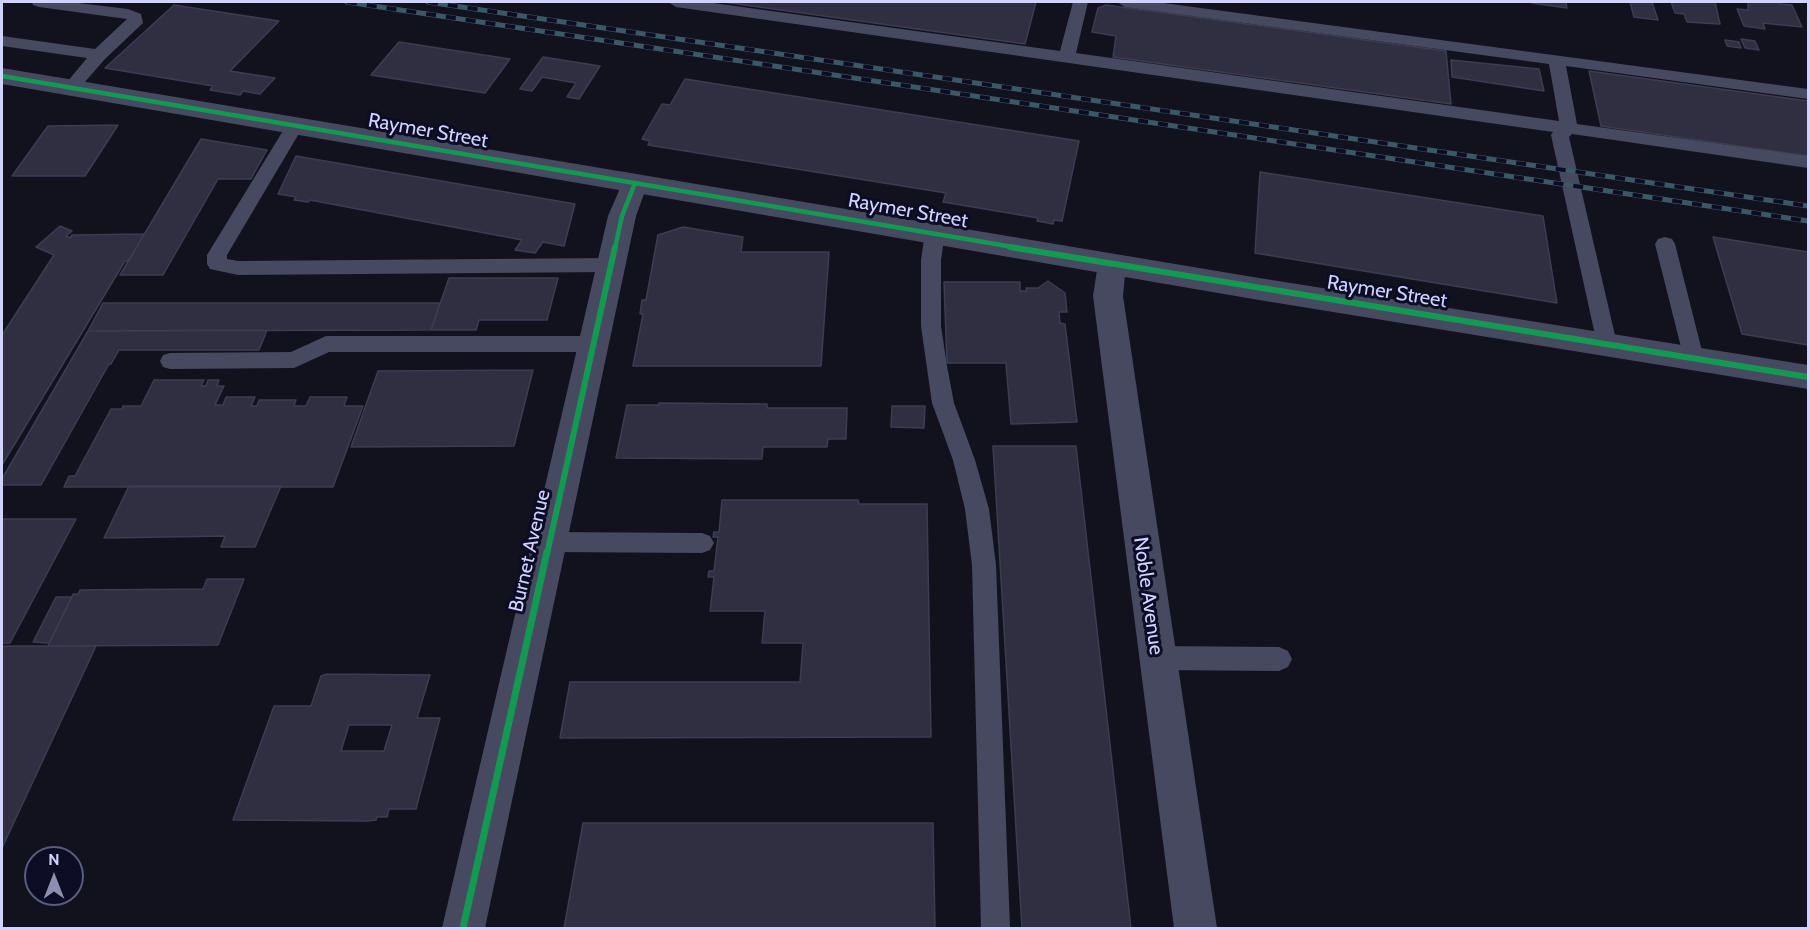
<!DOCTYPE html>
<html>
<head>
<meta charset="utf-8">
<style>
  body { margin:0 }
  #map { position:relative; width:1810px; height:930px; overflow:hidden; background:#12121e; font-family:Cabin,sans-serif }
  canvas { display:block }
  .frame { position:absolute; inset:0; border:3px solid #d0d3ff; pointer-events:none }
  .north { position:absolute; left:24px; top:846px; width:60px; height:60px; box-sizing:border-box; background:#0c0c24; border:2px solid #5a5c7c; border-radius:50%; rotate:0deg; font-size:16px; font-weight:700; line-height:24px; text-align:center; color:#d0d3ff }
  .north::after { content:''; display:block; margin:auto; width:21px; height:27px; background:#8e8fb0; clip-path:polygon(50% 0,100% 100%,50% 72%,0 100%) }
</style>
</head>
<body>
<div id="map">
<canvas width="1810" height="930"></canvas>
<div class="frame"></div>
<div class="north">N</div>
</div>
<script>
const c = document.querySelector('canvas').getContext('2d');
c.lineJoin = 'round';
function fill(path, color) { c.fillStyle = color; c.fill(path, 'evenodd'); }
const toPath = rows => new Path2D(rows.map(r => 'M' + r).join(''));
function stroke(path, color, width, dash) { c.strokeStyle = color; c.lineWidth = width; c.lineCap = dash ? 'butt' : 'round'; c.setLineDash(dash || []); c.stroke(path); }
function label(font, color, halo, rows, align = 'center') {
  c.font = font + ' Cabin,sans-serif'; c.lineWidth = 6; c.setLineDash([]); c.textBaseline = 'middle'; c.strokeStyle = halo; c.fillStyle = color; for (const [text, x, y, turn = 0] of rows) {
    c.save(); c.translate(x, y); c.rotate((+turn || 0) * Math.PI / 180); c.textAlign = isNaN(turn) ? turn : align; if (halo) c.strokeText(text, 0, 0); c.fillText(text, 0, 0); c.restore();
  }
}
const building = toPath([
  [723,2,1036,2,1025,44,723,2],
  [1532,2,1566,2,1567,8,1532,3,1532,2],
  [1630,2,1652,2,1658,20,1634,17,1630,2],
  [1671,2,1715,2,1720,24,1687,22,1684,14,1675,13,1671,2],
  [1748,2,1779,2,1780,4,1792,5,1802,27,1763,23,1765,29,1744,26,1737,9,1748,10,1748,2],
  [174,5,279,21,230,71,275,78,260,94,243,91,240,95,210,90,213,86,105,68,174,5],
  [1106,5,1446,51,1451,104,1113,57,1116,36,1092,32,1098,8,1106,5],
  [1741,39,1755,41,1759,50,1745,48,1741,39],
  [1725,40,1739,42,1741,48,1727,46,1725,40],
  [399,42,510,59,485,93,371,75,399,42],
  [543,57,600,66,579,99,567,97,576,83,542,77,532,91,520,89,543,57],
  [1451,60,1539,69,1544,91,1452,77,1451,60],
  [1589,71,1808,101,1808,156,1601,126,1589,71],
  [685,79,1079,141,1062,221,1054,220,1053,224,1037,221,1038,218,943,202,946,193,648,145,650,141,642,139,662,104,670,105,685,79],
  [118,125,85,176,12,176,48,126,118,125],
  [201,139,267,150,251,179,218,179,163,275,120,275,201,139],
  [296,156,575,204,564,246,543,242,535,253,515,250,522,240,310,200,308,202,294,200,296,197,278,194,296,156],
  [1260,172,1543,216,1557,303,1255,253,1260,172],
  [60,226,72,231,66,236,70,238,72,235,144,234,129,261,125,261,2,465,2,335,54,255,36,247,60,226],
  [683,227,743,237,741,252,829,252,821,366,633,366,643,314,640,314,642,300,646,300,658,235,683,227],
  [1713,237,1808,252,1808,345,1742,334,1713,237],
  [449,278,558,278,547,320,479,320,476,330,431,330,449,278],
  [1048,281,1065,293,1067,312,1059,312,1060,323,1065,324,1077,422,1011,424,1006,363,947,363,944,282,1020,282,1020,291,1027,291,1026,288,1038,288,1048,281],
  [103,303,440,303,431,330,88,331,103,303],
  [267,330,259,350,119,350,111,364,109,364,41,485,2,485,2,479,88,331,267,330],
  [533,370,514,446,351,447,378,371,533,370],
  [154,380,204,380,201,386,206,386,208,380,219,380,217,386,224,386,215,405,223,405,226,397,255,397,251,406,257,406,259,400,296,400,294,406,306,406,310,397,347,397,344,406,363,406,333,487,64,487,69,476,75,476,111,409,122,409,123,406,141,406,154,380],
  [659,403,767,404,767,408,847,408,846,439,828,439,827,447,763,447,762,459,616,458,627,405,659,405,659,403],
  [892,406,925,406,924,428,891,427,892,406],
  [993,446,1076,446,1131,928,1022,928,993,446],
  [129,486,281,486,255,547,221,547,225,536,104,538,129,486],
  [722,500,858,500,859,504,927,504,931,737,560,738,570,682,800,682,803,643,762,643,765,611,710,611,714,577,708,577,709,571,714,571,718,537,713,537,714,532,719,532,722,500],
  [2,519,76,519,10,643,2,643,2,519],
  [207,579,244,579,218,645,48,646,73,594,78,594,80,590,203,589,207,579],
  [56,597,72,597,49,643,33,642,56,597],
  [2,646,96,646,2,848,2,646],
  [327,674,430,675,417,718,440,718,416,809,389,809,387,817,377,817,376,820,368,821,233,820,274,706,311,706,321,676,327,674],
  [349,725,392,725,384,751,341,751,349,725],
  [583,823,933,823,935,928,564,928,583,823]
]);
fill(building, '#2f2f41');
stroke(building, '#3c3c53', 1.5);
fill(toPath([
  [32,2,70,2,128,9,141,14,143,23,105,59,77,91,71,92,65,91,63,87,87,58,2,46,2,36,95,49,127,19,39,7,33,5,32,2],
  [668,2,706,2,1060,51,1073,2,1088,2,1076,53,1559,121,1549,64,1125,7,1117,2,1156,2,1808,89,1808,99,1566,66,1577,124,1808,156,1808,168,1572,134,1569,137,1617,344,1614,350,1607,352,1600,350,1597,344,1551,135,1553,132,676,7,668,2],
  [295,119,301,121,304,125,227,255,227,259,238,261,611,258,618,260,621,265,618,270,611,272,238,275,210,269,207,264,207,255,289,121,295,119],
  [935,226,942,228,945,233,941,260,941,326,947,366,954,403,975,460,989,509,996,565,1010,928,981,928,972,565,965,509,953,460,932,403,921,326,921,260,925,233,928,228,935,226],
  [1665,237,1672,239,1675,244,1704,359,1701,365,1694,367,1687,365,1684,359,1655,244,1658,239,1665,237],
  [326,336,593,336,600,338,603,344,600,350,593,352,329,352,294,368,170,369,163,367,160,361,163,355,170,353,291,352,326,336],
  [550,532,702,533,710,536,714,543,710,550,702,553,550,552,542,549,538,542,542,535,550,532],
  [1157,646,1279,647,1288,651,1292,659,1288,667,1279,671,1157,670,1148,666,1144,658,1148,650,1157,646]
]), '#464960');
fill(toPath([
  [635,174,645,177,648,183,636,216,485,928,442,928,608,216,625,177,635,174],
  [1112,254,1122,257,1126,264,1123,296,1217,928,1174,928,1093,296,1098,264,1102,257,1112,254]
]), '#464960');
fill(toPath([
  [2,68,1253,277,1808,365,1808,389,1253,299,2,84,2,68]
]), '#464960');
const rail = toPath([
  [347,2,1808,221],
  [428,2,1808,206]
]);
stroke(rail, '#3c5865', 5);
stroke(rail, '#0c0c24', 4, [10]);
stroke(toPath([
  [2,76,1019,248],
  [615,248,622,216,635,183]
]), '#139951', 4.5);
stroke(toPath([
  [1010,247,1808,377],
  [547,554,615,247]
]), '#139951', 6);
stroke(toPath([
  [463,928,547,552]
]), '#139951', 7);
label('20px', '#d0d3ff', '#0c0c24', [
  ["Raymer Street",428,131,10],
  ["Raymer Street",908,211,10],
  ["Raymer Street",1387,292,9],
  ["Burnet Avenue",530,551,-77],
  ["Noble Avenue",1148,596,82]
]);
</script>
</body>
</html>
